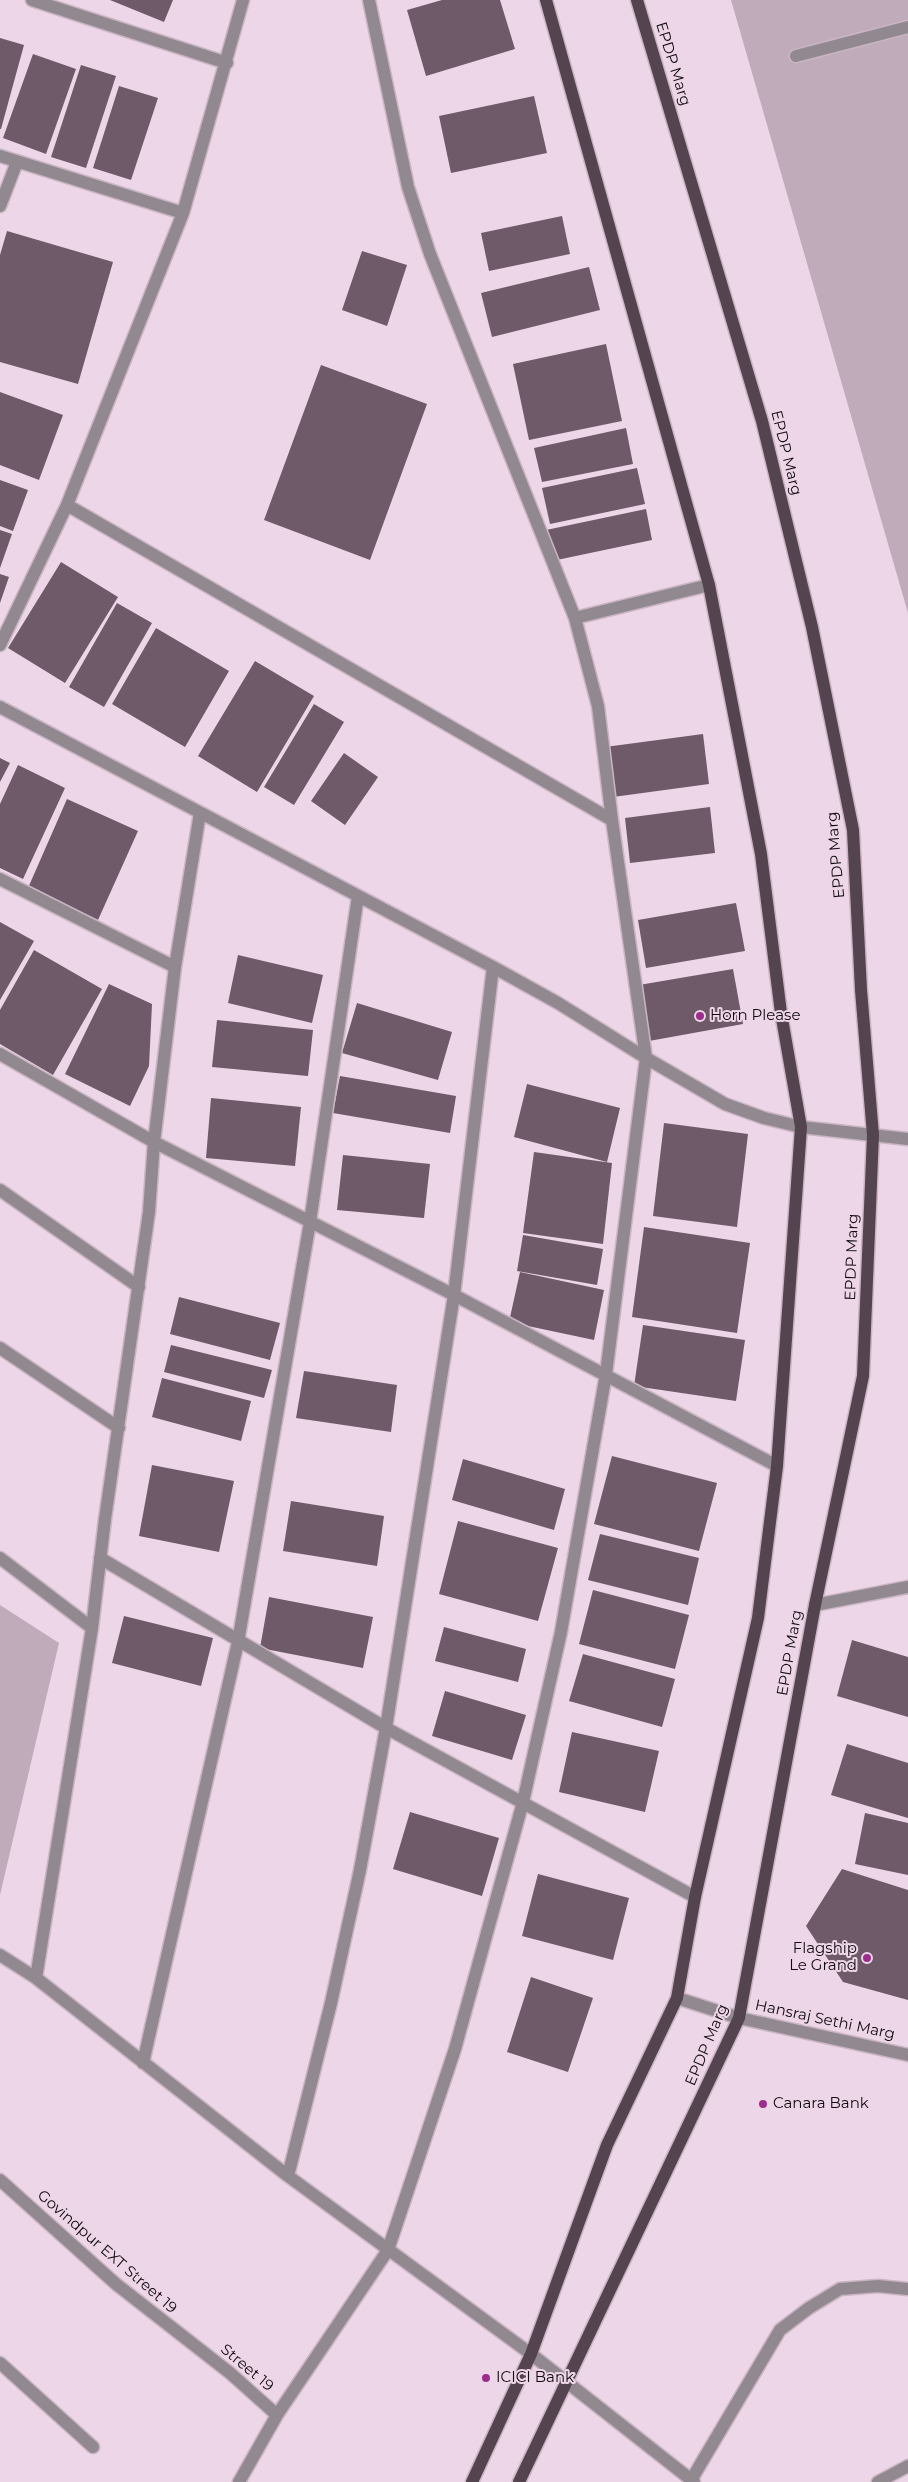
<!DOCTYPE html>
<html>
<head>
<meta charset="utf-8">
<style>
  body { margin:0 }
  canvas { display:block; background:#edd6e7 }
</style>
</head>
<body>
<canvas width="908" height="2482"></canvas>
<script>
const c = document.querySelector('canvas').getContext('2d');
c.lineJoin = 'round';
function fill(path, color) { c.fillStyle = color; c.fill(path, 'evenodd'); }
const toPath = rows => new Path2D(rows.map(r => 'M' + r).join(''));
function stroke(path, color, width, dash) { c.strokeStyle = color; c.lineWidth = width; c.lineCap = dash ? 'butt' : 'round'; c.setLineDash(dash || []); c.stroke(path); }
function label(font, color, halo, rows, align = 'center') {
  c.font = font + ' Montserrat,sans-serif'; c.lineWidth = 4; c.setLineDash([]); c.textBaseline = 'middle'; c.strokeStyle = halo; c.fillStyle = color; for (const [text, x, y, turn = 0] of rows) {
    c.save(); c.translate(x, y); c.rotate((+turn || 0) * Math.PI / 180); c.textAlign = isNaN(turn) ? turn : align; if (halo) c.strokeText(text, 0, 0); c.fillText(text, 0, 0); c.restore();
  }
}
fill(toPath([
  [731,0,908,0,908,614,908,613],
  [0,1605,59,1643,0,1895]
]), '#bfabba');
fill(toPath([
  [110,0,173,0,164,22],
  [442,0,500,0,515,49,426,76,407,10],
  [0,38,24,45,1,129,0,129],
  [33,54,76,69,46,154,3,138],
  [81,65,116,76,86,168,51,157],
  [119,86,158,98,131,180,93,168],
  [534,96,547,153,451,173,439,116],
  [562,216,570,254,489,271,481,233],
  [7,231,113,262,78,384,0,362,0,255],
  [362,251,407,265,387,326,342,310],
  [589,267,600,310,492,337,481,293],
  [606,344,622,421,529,440,513,364],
  [321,365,427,404,370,560,264,520],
  [0,392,63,415,39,480,0,465],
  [626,428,633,464,542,482,534,448],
  [637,468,645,504,550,524,542,488],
  [0,480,28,490,13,531,0,526],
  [646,509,652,540,552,561,546,530],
  [0,530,12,534,0,568],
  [61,562,118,597,65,683,8,648],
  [0,574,9,577,0,603],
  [117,603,152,623,104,707,69,687],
  [156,628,229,671,185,747,112,704],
  [255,661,314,696,257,792,198,756],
  [314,704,344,722,294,805,264,787],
  [703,734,709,784,613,797,605,747],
  [344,753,378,777,345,825,311,801],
  [0,758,10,763,0,782],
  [18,765,65,788,23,879,0,868,0,804],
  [67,799,138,831,98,920,28,888],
  [710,807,715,853,630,863,625,818],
  [736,903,745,951,646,968,638,920],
  [0,922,34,941,0,1000],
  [34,950,102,989,53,1075,0,1044,0,1010],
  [238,955,323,975,312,1023,228,1003],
  [733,969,743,1024,649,1041,639,985],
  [109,984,152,1004,149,1066,130,1106,65,1074],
  [357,1003,452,1032,438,1080,342,1053],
  [217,1020,313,1030,308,1076,212,1067],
  [340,1076,456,1096,450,1133,333,1113],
  [527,1084,620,1108,607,1162,514,1137],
  [211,1098,301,1107,295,1166,206,1158],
  [664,1123,748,1134,737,1227,653,1216],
  [534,1152,612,1163,603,1244,523,1233],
  [343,1155,430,1164,424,1218,337,1210],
  [644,1227,750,1243,737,1333,632,1317],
  [523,1235,603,1249,597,1285,517,1271],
  [520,1272,604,1290,594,1340,509,1322],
  [179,1297,280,1323,270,1360,170,1334],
  [643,1325,745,1340,736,1401,634,1386],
  [171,1345,272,1370,264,1398,164,1372],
  [304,1371,397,1385,391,1432,296,1418],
  [162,1378,251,1401,241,1441,152,1417],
  [612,1456,717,1483,699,1551,594,1524],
  [463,1459,565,1489,554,1530,452,1500],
  [152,1465,234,1481,219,1552,139,1536],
  [291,1501,384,1516,377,1566,283,1551],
  [458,1521,558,1548,538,1621,439,1594],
  [600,1534,699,1558,688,1605,588,1580],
  [593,1590,689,1615,675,1669,579,1644],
  [269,1597,373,1617,363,1668,260,1648],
  [124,1616,213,1638,201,1686,112,1663],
  [444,1627,526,1649,518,1682,435,1661],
  [852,1640,908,1657,908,1717,837,1696],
  [583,1654,675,1679,662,1727,569,1701],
  [445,1691,526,1715,512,1760,432,1736],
  [572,1732,659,1751,645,1812,559,1792],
  [847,1744,908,1763,908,1818,831,1795],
  [410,1812,499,1838,482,1896,393,1869],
  [865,1813,908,1823,908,1875,855,1864],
  [842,1869,908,1890,908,2000,843,1982,806,1926],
  [538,1874,629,1898,613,1960,522,1936],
  [531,1977,593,1998,568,2072,507,2052]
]), '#6e5a69');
const minor = toPath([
  [32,0,227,63],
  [796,56,908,27],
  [0,156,183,213],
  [0,206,17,162],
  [67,505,612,820],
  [575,618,709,585],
  [0,645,67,505,183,213,243,0],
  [0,707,493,967,558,1003,646,1058,725,1104,764,1118,801,1127,908,1139],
  [0,879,175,967],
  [0,1054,154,1142,454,1295,777,1466],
  [0,1190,139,1287],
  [0,1348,119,1428],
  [0,1558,92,1628],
  [100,1558,386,1728,695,1897],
  [815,1605,908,1587],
  [0,1955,36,1978,288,2176,531,2354,694,2482],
  [36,1978,92,1628,105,1519,149,1212,154,1142,175,967,200,813],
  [677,1998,739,2018,908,2055],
  [143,2063,238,1642,310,1222,358,896],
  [288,2176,331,2003,360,1870,386,1728,454,1295,493,967],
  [0,2180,116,2284,230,2373,277,2415],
  [0,2363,93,2447],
  [239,2482,277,2415,388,2250,455,2049,523,1802,561,1632,606,1374,646,1058,612,820,598,706,575,618,430,254,408,187,369,0],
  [690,2482,780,2330,809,2308,840,2289,878,2286,908,2289],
  [878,2482,908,2466]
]);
const major = toPath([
  [472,2482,531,2354,607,2145,677,1998,695,1897,758,1618,777,1466,801,1127,781,1013,761,854,709,585,546,0],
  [519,2482,739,2018,815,1605,863,1376,873,1135,861,990,853,830,812,627,762,421,637,0]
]);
stroke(minor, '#cab5c4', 15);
stroke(major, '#cab5c4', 15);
stroke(minor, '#928990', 12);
stroke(major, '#544450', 12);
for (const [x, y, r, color] of [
  [700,1016,5,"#9d2d8c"],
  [867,1958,5,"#9d2d8c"],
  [763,2104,5,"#9d2d8c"],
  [486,2378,5,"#9d2d8c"]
]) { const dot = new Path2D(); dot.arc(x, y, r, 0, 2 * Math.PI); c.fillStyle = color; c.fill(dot); stroke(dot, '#edd6e7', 2); }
label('15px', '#110a0f', '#edd6e7', [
  ["EPDP Marg",673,64,73],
  ["EPDP Marg",786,453,76],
  ["EPDP Marg",836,855,-95],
  ["EPDP Marg",852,1257,-88],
  ["EPDP Marg",790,1653,-80],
  ["Hansraj Sethi Marg",825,2020,12],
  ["EPDP Marg",707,2045,-67],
  ["Govindpur EXT Street 19",107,2252,41],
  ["Street 19",247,2368,40]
]);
label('15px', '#110a0f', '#edd6e7', [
  ["Horn Please",710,1016],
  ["Flagship",857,1949,"right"],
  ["Le Grand",857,1966,"right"],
  ["Canara Bank",773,2104],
  ["ICICI Bank",496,2378]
], 'left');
</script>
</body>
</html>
